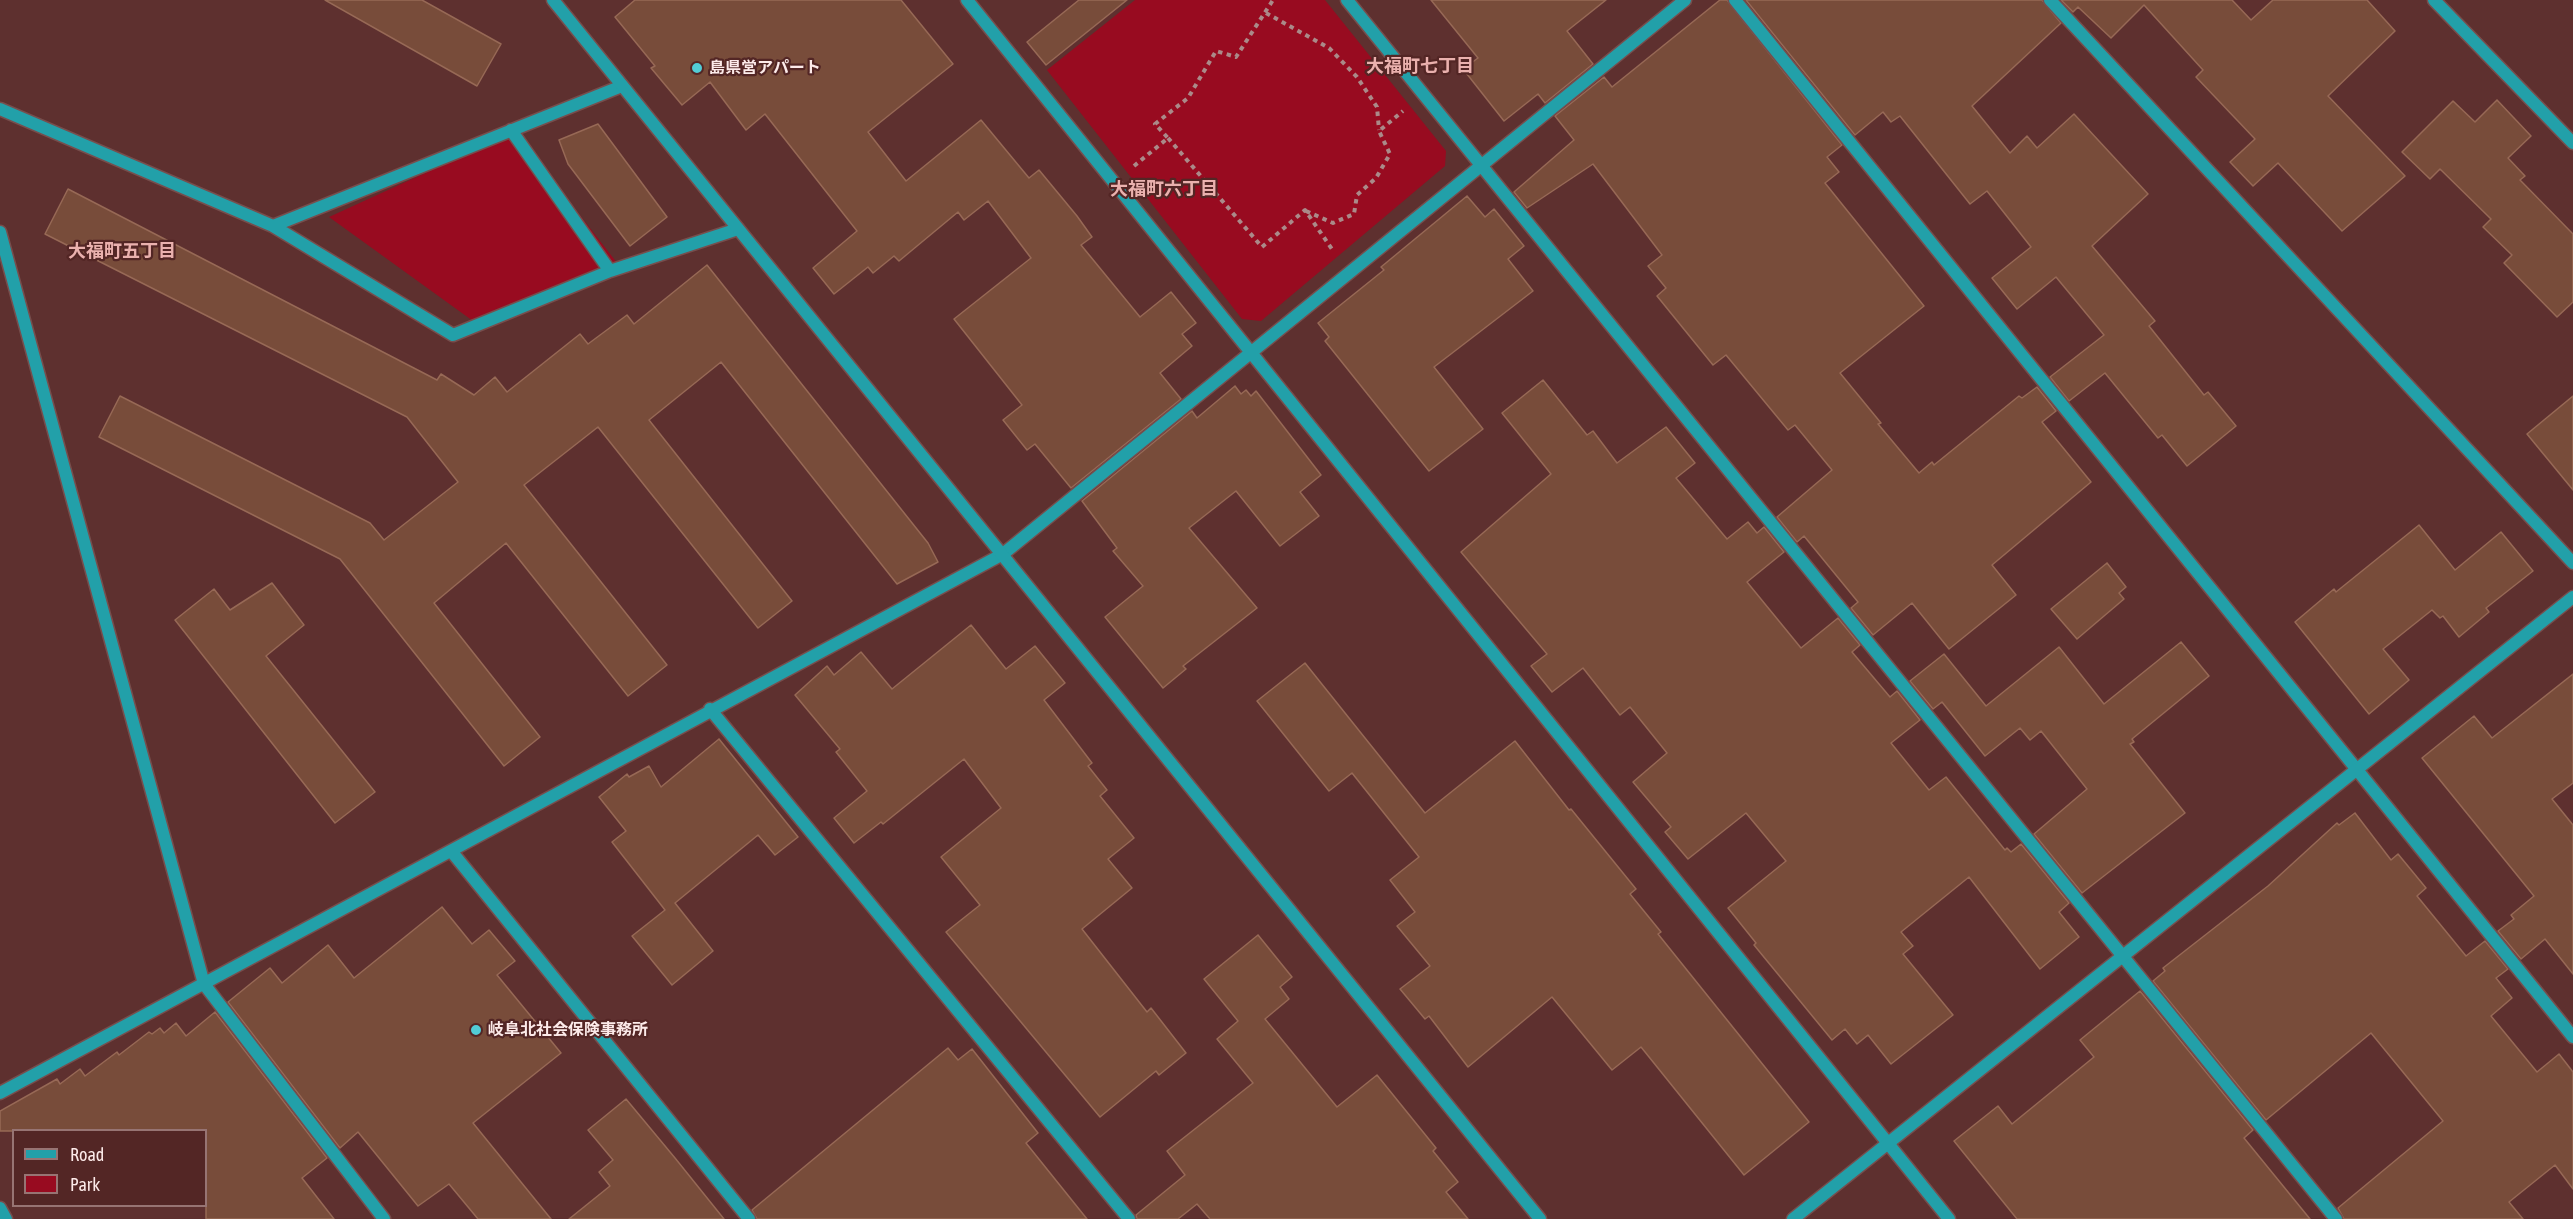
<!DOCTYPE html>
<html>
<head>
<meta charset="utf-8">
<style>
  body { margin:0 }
  #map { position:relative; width:2573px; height:1219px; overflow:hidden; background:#5e302f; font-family:"Asap Condensed",sans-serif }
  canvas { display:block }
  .legend { position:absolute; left:12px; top:1129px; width:195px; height:78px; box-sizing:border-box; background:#532625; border:2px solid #977473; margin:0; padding:8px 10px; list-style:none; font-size:18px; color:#fceae9 }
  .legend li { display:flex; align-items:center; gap:12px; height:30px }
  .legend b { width:30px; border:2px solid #977473 }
</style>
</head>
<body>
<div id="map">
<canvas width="2573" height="1219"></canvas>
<ul class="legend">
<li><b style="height:8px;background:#22a0a9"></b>Road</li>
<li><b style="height:16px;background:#980b20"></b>Park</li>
</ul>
</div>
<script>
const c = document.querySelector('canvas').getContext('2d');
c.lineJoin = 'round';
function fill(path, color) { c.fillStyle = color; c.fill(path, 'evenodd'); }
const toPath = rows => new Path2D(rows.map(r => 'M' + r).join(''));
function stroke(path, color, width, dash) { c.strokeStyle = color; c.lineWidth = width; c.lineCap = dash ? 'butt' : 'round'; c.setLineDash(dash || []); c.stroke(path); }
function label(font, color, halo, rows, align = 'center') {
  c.font = font + ' "Asap Condensed","Noto Sans JP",sans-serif'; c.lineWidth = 4.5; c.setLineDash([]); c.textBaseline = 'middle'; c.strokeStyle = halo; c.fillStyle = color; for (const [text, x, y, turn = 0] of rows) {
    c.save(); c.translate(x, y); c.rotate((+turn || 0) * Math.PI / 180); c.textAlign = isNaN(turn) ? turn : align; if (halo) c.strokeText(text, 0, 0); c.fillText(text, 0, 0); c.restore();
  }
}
fill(toPath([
  [1135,0,1325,0,1446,151,1445,166,1261,321,1242,319,1047,70],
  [515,132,621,268,473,321,329,217]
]), '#980b20');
const building = toPath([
  [325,0,422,0,501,44,477,86,325,0],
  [635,0,901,0,953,64,868,132,906,181,981,120,1029,178,1039,170,1077,216,1092,237,1081,245,1140,317,1171,292,1196,323,1182,334,1192,346,1160,373,1181,399,1071,488,1035,444,1027,450,1003,420,1022,405,954,319,1031,258,988,201,964,220,958,212,899,261,894,256,873,273,868,267,834,294,813,268,857,231,765,114,746,130,710,82,682,105,651,68,655,66,615,17,635,0],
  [1079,0,1127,0,1046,65,1027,42,1079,0],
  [1431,0,1606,0,1567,31,1593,64,1545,103,1538,94,1504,121,1463,69,1478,58,1431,0],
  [1720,0,1727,0,1842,145,1827,157,1839,172,1825,183,1924,306,1840,373,1881,423,1878,424,1919,473,1932,462,1934,465,2019,396,2022,398,2037,387,2056,411,2042,422,2091,482,1992,565,2016,595,1949,649,1912,603,1873,635,1851,608,1858,602,1804,536,1797,542,1777,517,1832,470,1795,425,1788,430,1726,355,1713,365,1657,296,1666,288,1648,266,1662,255,1593,164,1527,208,1514,192,1574,140,1555,116,1604,77,1612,87,1720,0],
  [1746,0,2042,0,2061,23,1972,106,2010,153,2027,136,2037,148,2074,114,2148,194,2092,246,2155,321,2149,326,2204,395,2208,392,2236,426,2187,466,2162,435,2158,438,2105,373,2069,401,2050,377,2104,335,2056,277,2017,309,1992,278,2031,247,1987,191,1970,204,1900,116,1891,122,1883,112,1855,135,1746,0],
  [2061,0,2232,0,2251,20,2273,0,2367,0,2395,31,2328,96,2405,176,2342,231,2278,163,2253,186,2230,162,2255,139,2196,77,2203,70,2144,5,2111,38,2078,7,2073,12,2061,0],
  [2497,100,2531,136,2508,158,2525,176,2520,180,2573,234,2573,302,2557,317,2504,263,2512,255,2483,227,2491,219,2440,169,2430,179,2402,152,2453,101,2475,122,2497,100],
  [598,124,667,217,630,246,568,164,559,140,598,124],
  [68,189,437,380,441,374,474,395,495,377,507,392,580,334,588,344,627,315,634,324,707,265,928,543,938,562,897,584,721,362,649,420,792,601,758,628,598,427,524,485,667,665,628,696,506,543,434,603,540,737,504,766,340,559,99,437,120,396,370,523,384,540,458,482,407,417,45,234,68,189],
  [1467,196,1485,217,1494,209,1524,246,1508,259,1533,291,1434,367,1483,429,1429,471,1325,341,1329,337,1318,323,1384,270,1381,267,1467,196],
  [1543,380,1587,435,1593,431,1617,463,1666,427,1695,463,1676,478,1727,539,1748,522,1757,533,1764,527,1784,552,1747,582,1801,648,1838,618,1860,645,1852,652,1890,697,1897,691,1920,720,1891,743,1929,790,1946,777,2005,850,2007,848,2011,852,2021,844,2069,903,2059,912,2079,937,2040,969,1969,877,1901,932,1913,946,1903,954,1953,1015,1891,1064,1868,1035,1857,1044,1845,1029,1832,1040,1754,945,1756,943,1728,908,1786,861,1746,813,1688,859,1665,832,1671,827,1633,782,1667,753,1630,707,1620,715,1583,668,1552,692,1531,666,1547,654,1461,552,1551,474,1502,413,1543,380],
  [1235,386,1241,394,1246,390,1251,396,1256,391,1321,475,1300,492,1319,516,1280,546,1236,491,1189,528,1257,608,1183,666,1186,669,1163,688,1105,617,1143,586,1113,551,1117,548,1082,501,1192,411,1197,418,1235,386],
  [2573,396,2573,490,2527,434,2573,396],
  [2419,525,2455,570,2501,532,2533,571,2486,608,2489,612,2459,637,2443,616,2440,618,2432,610,2383,649,2409,680,2369,714,2295,622,2334,589,2336,592,2419,525],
  [2107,563,2126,587,2119,593,2124,599,2077,639,2051,609,2107,563],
  [272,583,304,625,266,656,375,792,335,823,175,620,214,589,230,610,272,583],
  [971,625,1006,669,1035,646,1065,683,1044,700,1092,763,1088,766,1107,790,1100,796,1134,838,1108,859,1132,888,1082,929,1147,1012,1151,1008,1186,1053,1159,1075,1156,1071,1100,1117,946,932,980,905,941,857,1001,808,964,759,883,824,881,822,854,843,834,818,867,791,836,752,840,749,795,695,827,666,834,675,861,652,892,689,971,625],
  [2181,642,2209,676,2132,739,2134,742,2130,744,2185,813,2082,893,2034,834,2087,789,2041,731,2030,740,2020,728,1985,756,1942,702,1933,709,1910,681,1944,654,1986,706,2059,647,2104,704,2181,642],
  [1305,663,1425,813,1515,741,1569,810,1571,809,1636,889,1630,894,1661,932,1658,934,1809,1122,1744,1175,1641,1047,1612,1070,1552,997,1468,1067,1429,1016,1425,1019,1400,989,1430,966,1397,926,1415,912,1390,880,1419,857,1352,773,1329,791,1257,701,1305,663],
  [2573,674,2573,783,2552,799,2573,825,2573,974,2545,939,2521,959,2498,931,2514,919,2511,915,2534,896,2422,758,2474,716,2492,738,2573,674],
  [719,739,798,837,775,855,758,835,675,903,713,951,672,985,632,936,665,910,612,842,626,831,599,797,627,774,629,777,649,766,661,787,719,739],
  [2355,813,2391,860,2398,854,2426,888,2417,896,2466,956,2485,941,2508,969,2496,978,2512,998,2491,1016,2537,1072,2559,1054,2573,1072,2573,1189,2555,1165,2509,1202,2523,1219,2344,1219,2338,1208,2443,1121,2371,1033,2266,1120,2153,981,2165,971,2163,968,2268,886,2337,823,2339,825,2355,813],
  [442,907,472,944,489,930,515,961,497,975,561,1053,473,1123,551,1219,478,1219,449,1184,418,1206,358,1132,340,1148,228,1002,270,968,282,983,328,945,354,978,442,907],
  [1258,935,1292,977,1280,987,1289,999,1265,1019,1337,1107,1377,1075,1436,1148,1433,1151,1458,1182,1446,1192,1468,1219,1210,1219,1197,1204,1178,1219,1137,1219,1136,1215,1185,1175,1167,1151,1253,1083,1217,1039,1238,1021,1204,979,1258,935],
  [2140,991,2253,1130,2244,1138,2310,1219,2017,1219,1954,1141,1998,1106,2012,1124,2094,1057,2080,1040,2140,991],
  [215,1012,327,1158,302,1178,334,1219,206,1219,206,1131,0,1131,0,1111,57,1079,60,1084,80,1069,85,1076,117,1052,119,1055,149,1032,152,1034,160,1028,164,1033,176,1023,186,1036,215,1012],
  [948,1048,958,1060,972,1049,1038,1133,1026,1143,1087,1219,757,1219,752,1210,948,1048],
  [626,1099,675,1158,724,1219,569,1219,610,1186,599,1172,613,1160,588,1130,626,1099]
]);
fill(building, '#784c3a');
stroke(building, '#976956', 1.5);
const minor = toPath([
  [967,0,1949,1219],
  [1347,0,2336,1219],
  [1735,0,2573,1037],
  [2050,0,2573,563],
  [0,109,273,226,622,86],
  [511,130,610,271,738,229],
  [273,226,453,335,610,271],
  [0,232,204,984,384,1219],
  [710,709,1129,1219],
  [452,852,749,1219],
  [0,1093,1003,554,1685,0],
  [0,1208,6,1219]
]);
const tertiary = toPath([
  [553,0,1540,1219],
  [2434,0,2573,143],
  [1793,1219,2573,597]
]);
stroke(minor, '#774e4d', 15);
stroke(tertiary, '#774e4d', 15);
stroke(toPath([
  [1266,13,1329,48,1357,77,1377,107,1379,130],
  [1168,138,1262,247,1305,210,1334,252],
  [1134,166,1168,138,1155,124,1188,98,1216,51,1236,57,1273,0],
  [1306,211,1333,223,1354,214,1357,195,1376,178,1390,154,1379,131,1403,111]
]), '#ab8a89', 4, [4.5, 4.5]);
stroke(minor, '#22a0a9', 12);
stroke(tertiary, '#22a0a9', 12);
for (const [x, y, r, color] of [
  [697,68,6,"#52ccd5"],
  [476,1030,6,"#52ccd5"]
]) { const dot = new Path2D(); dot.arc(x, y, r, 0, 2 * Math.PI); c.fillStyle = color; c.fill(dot); stroke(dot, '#532625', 2); }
label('bold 16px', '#fceae9', '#532625', [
  ["島県営アパート",709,68],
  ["岐阜北社会保険事務所",488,1030]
], 'left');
label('bold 18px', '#eab1ae', '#532625', [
  ["大福町七丁目",1420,66],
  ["大福町六丁目",1164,189],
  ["大福町五丁目",122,251]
]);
</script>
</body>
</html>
